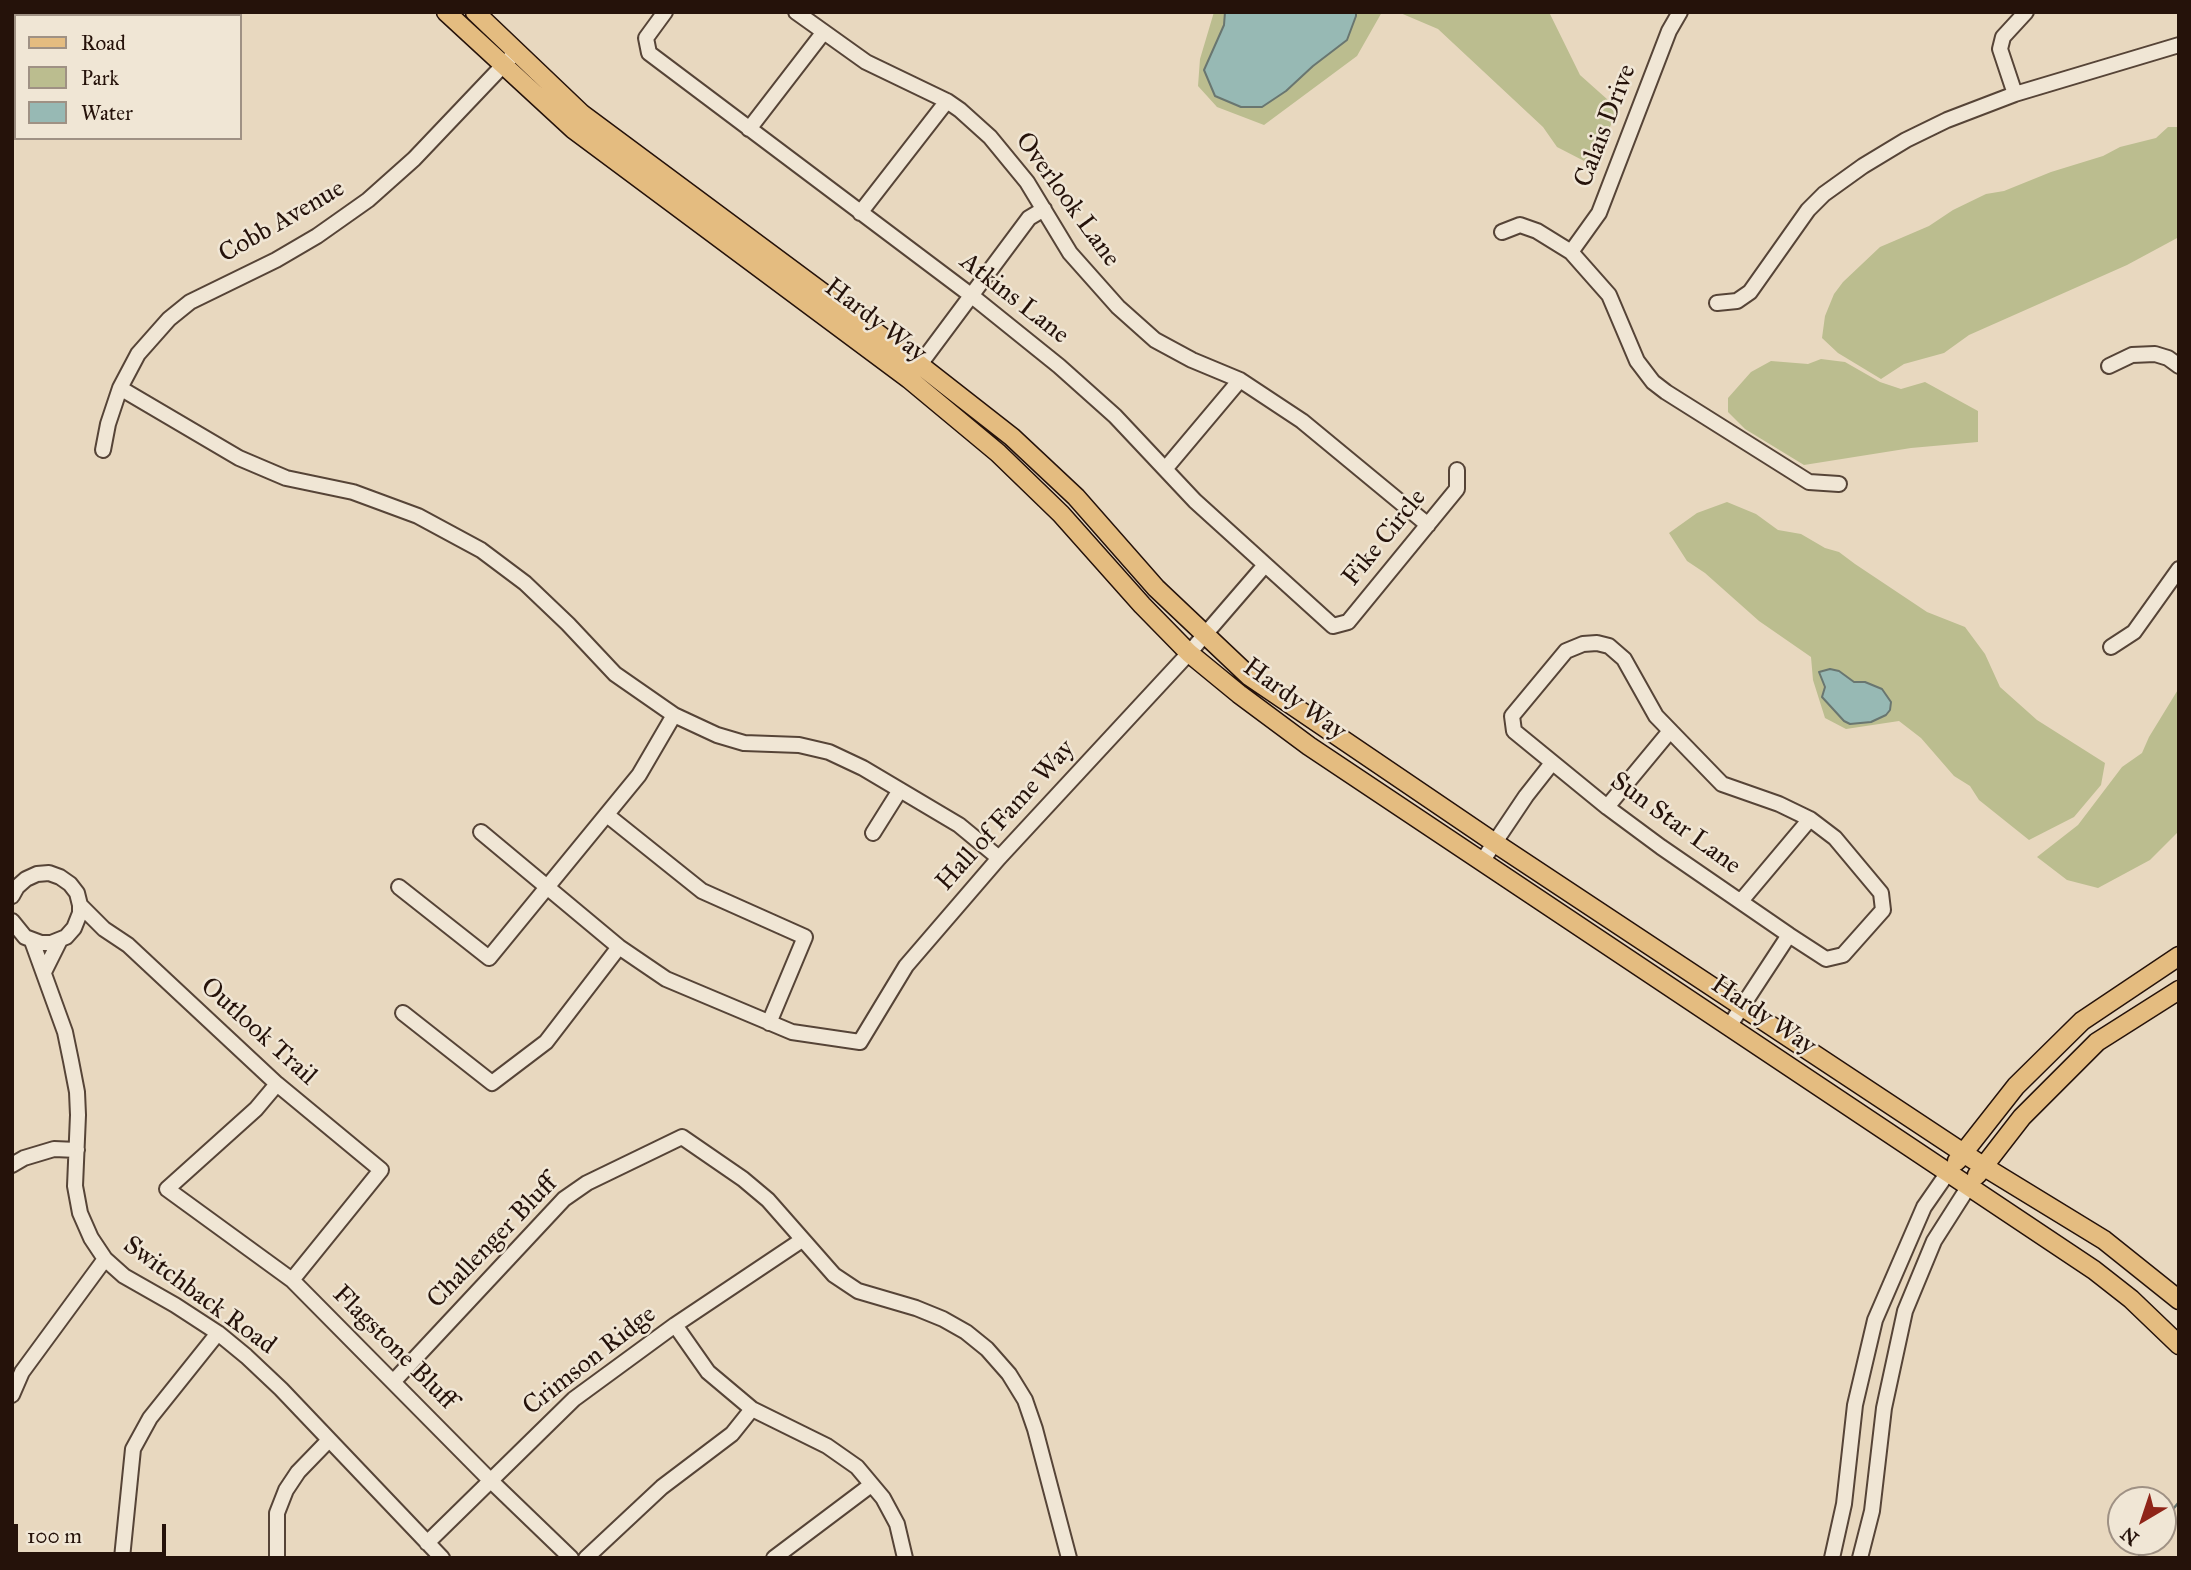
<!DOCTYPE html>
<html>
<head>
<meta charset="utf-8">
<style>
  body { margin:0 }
  #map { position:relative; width:2191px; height:1570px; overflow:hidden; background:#e8d8bf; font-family:"IM FELL Great Primer",serif }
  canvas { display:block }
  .frame { position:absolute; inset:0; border:14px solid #25120a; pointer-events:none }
  .legend { position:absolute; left:14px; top:14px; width:228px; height:126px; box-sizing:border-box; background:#f0e6d5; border:2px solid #9f9184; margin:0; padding:9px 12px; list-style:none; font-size:21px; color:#25120a }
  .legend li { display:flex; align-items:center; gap:14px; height:35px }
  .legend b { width:35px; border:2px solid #9f9184 }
  .north { position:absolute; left:2107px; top:1486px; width:70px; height:70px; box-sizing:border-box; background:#f0e6d5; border:2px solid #9f9184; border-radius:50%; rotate:219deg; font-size:19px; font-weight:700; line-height:28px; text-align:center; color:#25120a }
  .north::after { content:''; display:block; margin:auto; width:24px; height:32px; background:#8f2418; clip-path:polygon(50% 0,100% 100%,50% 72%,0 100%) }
  .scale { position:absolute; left:14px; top:1524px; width:152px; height:32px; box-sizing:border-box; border:4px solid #25120a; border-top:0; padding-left:9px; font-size:21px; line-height:24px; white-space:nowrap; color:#25120a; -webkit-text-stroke:5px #f0e6d5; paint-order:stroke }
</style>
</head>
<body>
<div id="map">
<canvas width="2191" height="1570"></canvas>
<div class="frame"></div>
<ul class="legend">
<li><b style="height:9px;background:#e4bc80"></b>Road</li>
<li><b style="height:19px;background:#bbbd8f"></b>Park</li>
<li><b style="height:19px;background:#97b9b4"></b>Water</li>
</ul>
<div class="north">N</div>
<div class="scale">100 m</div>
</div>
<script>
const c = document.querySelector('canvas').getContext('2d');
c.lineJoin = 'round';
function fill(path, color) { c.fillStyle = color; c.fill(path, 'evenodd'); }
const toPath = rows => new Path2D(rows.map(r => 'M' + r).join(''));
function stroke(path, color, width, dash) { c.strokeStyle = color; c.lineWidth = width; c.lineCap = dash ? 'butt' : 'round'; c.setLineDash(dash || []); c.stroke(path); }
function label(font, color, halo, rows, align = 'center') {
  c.font = font + ' "IM FELL Great Primer",serif'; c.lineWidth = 5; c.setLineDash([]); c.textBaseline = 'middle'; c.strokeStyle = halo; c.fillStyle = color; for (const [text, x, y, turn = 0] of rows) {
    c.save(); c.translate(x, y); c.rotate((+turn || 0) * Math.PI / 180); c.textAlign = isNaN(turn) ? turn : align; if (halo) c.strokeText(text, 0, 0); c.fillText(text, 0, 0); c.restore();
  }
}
fill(toPath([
  [1214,12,1382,12,1357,56,1264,125,1217,107,1198,86,1200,59],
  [1398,12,1549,12,1580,75,1617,108,1599,157,1588,163,1557,147,1543,127,1438,29],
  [2168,127,2179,127,2179,237,2127,265,1969,335,1944,353,1904,364,1881,379,1838,353,1822,338,1825,316,1834,294,1843,282,1880,247,1929,226,1953,210,1986,194,2004,191,2051,172,2103,156,2120,147,2156,138],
  [1821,359,1845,362,1880,382,1901,389,1925,382,1978,411,1978,442,1911,448,1804,465,1745,429,1728,412,1728,398,1751,372,1771,361,1808,364],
  [1727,502,1756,514,1778,530,1801,534,1825,548,1839,552,1855,564,1927,612,1965,627,1985,654,2000,687,2037,720,2105,763,2101,785,2074,817,2029,840,1979,800,1970,786,1954,776,1921,738,1899,721,1846,729,1825,718,1813,680,1811,657,1759,621,1705,573,1687,561,1669,533,1697,513],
  [2179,688,2179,831,2150,860,2098,888,2067,880,2037,857,2078,825,2122,767,2142,753,2149,737]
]), '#bbbd8f');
const water = toPath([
  [1225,12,1356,12,1356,16,1347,40,1313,66,1286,91,1262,107,1241,107,1215,96,1204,70,1224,25,1225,12],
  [1830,669,1839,671,1854,682,1865,682,1882,689,1891,702,1890,710,1886,715,1871,722,1850,724,1844,721,1822,697,1825,687,1819,672,1830,669]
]);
fill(water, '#97b9b4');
stroke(water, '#697670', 2);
stroke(toPath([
  [2163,1521,2179,1502],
  [2138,1558,2147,1542]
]), '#697670', 2.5);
const minor = toPath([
  [665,12,646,38,649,53,972,296,1059,366,1115,416,1195,501,1333,626,1348,622,1457,489,1457,470],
  [796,12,866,62,947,101,960,110,990,137,1027,182,1070,253,1118,307,1155,340,1192,360,1240,380,1302,421,1428,525],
  [116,16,121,12],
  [141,16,146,12],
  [12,55,16,54],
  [12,70,16,70],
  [2015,94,2000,49,2003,37,2026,12],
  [749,129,823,33],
  [860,213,947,101],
  [1502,232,1520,225,1537,231,1571,252,1609,295,1637,361,1653,382,1666,392,1809,482,1839,484],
  [1571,252,1599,213,1669,31,1680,12],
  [1717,303,1737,301,1750,292,1808,210,1824,194,1863,166,1906,140,1947,120,2015,94,2179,45],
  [2109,366,2132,355,2155,354,2168,358,2179,366],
  [915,371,1029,218,1044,209],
  [120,388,239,458,286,478,353,492,418,516,481,550,525,583,568,624,615,674,674,715,717,735,744,743,799,745,829,752,863,768,959,825,999,858],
  [103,450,108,424,120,388,138,354,169,319,190,302,276,260,317,236,368,200,414,159,511,57],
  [1166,468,1240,380],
  [1597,643,1609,646,1624,659,1656,716,1722,784,1779,804,1810,819,1835,838,1881,893,1883,910,1843,955,1826,959,1789,935,1661,847,1607,807,1514,731,1512,716,1566,651,1583,644,1597,643],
  [2111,647,2134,632,2179,569],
  [1607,807,1670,731],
  [607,815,702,891,805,937,769,1023],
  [481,832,619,947,666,979,792,1032,860,1042,906,966,999,858,1189,653,1265,565],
  [873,833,900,790],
  [1483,860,1526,796,1552,763],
  [399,887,489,958,639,775,674,715],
  [12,896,17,887,26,879,37,874,49,873,60,877,70,884,77,893,80,905,80,913,74,928,66,937,51,943,41,943,25,937,12,921],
  [1741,901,1810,819],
  [80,905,104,929,128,945,277,1084,381,1170,292,1280],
  [32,941,65,1032,71,1061,77,1092,78,1115,75,1186,80,1213,91,1238,105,1259,124,1276,175,1305,218,1333,246,1356,281,1389,442,1558],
  [44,972,60,940],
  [403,1013,492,1083,546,1042,619,947],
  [1730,1025,1789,935],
  [277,1084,256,1109,167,1189,292,1280,490,1480,571,1558],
  [12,1165,24,1158,54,1149,77,1150],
  [675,1325,708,1372,752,1409,827,1446,857,1467,883,1498,897,1524,905,1558],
  [393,1382,564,1199,587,1183,682,1137,743,1179,768,1200,834,1275,858,1291,916,1308,943,1319,966,1332,987,1349,1009,1374,1025,1400,1035,1429,1069,1558],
  [12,1395,22,1372,105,1259],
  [427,1543,574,1399,675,1325,802,1240],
  [122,1558,133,1449,150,1418,218,1333],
  [277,1558,277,1513,286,1490,298,1472,329,1440],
  [586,1558,662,1487,732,1434,752,1409],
  [774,1558,871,1485],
  [1832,1558,1844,1504,1855,1405,1875,1320,1924,1207,1949,1171],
  [1860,1558,1872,1511,1884,1408,1905,1311,1934,1241,1969,1186]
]);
const major = toPath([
  [446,12,573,129,909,379,998,453,1061,514,1142,605,1189,653,1239,694,1309,746,2094,1270,2131,1299,2179,1345],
  [475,12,582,114,920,365,1012,437,1076,497,1156,588,1249,676,1495,843,1983,1166,2104,1240,2179,1300],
  [1957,1161,2016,1086,2082,1021,2179,956],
  [1977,1175,2022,1117,2097,1042,2179,990]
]);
stroke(minor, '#564437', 18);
stroke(major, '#25120a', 21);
stroke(minor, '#f0e6d5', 14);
stroke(major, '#e4bc80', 18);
label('26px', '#25120a', '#f0e6d5', [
  ["Calais Drive",1606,126,-69],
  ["Overlook Lane",1067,200,54],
  ["Cobb Avenue",282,222,-30],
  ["Atkins Lane",1014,299,38],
  ["Hardy Way",875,321,37],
  ["Fike Circle",1385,538,-51],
  ["Hardy Way",1294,700,36],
  ["Hall of Fame Way",1006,816,-48],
  ["Sun Star Lane",1675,824,36],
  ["Hardy Way",1763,1016,34],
  ["Outlook Trail",258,1032,42],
  ["Challenger Bluff",493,1242,-46],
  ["Switchback Road",199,1296,36],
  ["Flagstone Bluff",394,1348,45],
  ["Crimson Ridge",590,1361,-38]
]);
</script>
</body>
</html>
